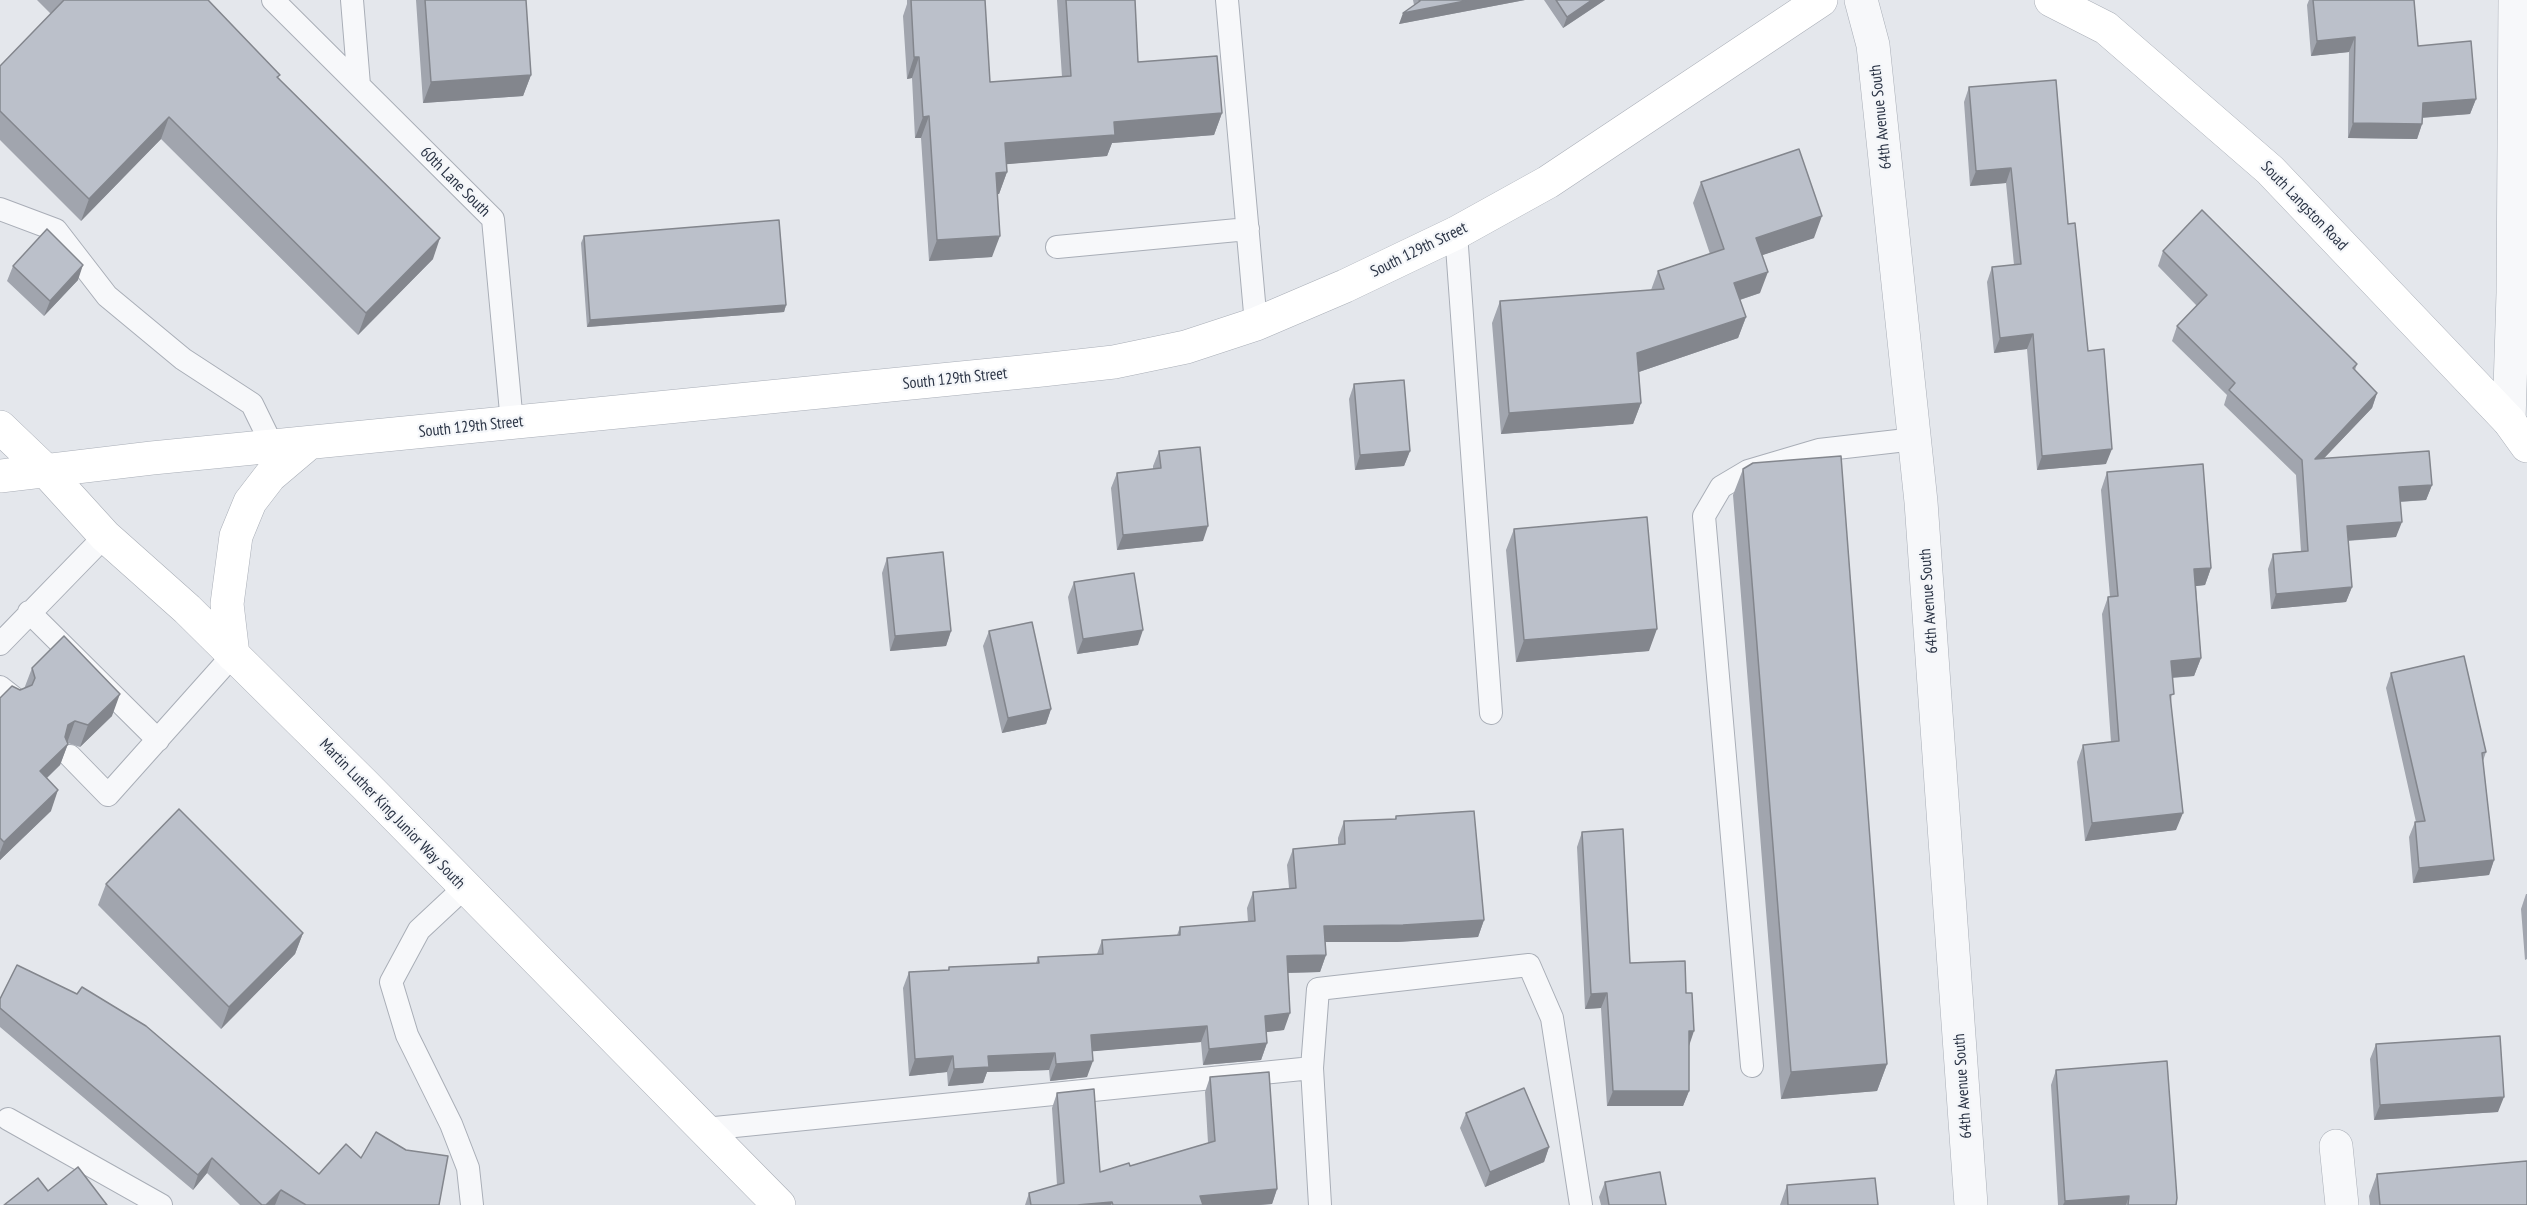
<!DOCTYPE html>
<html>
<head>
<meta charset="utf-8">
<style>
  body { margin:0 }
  canvas { display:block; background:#e4e7ec }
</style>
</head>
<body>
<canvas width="2527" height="1205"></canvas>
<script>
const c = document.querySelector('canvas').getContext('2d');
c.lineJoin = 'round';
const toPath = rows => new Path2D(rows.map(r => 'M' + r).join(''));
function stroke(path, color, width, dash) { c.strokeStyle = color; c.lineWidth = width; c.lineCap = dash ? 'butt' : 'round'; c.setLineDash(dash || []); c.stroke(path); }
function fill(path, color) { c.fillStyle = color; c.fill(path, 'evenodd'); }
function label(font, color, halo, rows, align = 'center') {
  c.font = font + ' "PT Sans Narrow",sans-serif'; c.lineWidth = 4.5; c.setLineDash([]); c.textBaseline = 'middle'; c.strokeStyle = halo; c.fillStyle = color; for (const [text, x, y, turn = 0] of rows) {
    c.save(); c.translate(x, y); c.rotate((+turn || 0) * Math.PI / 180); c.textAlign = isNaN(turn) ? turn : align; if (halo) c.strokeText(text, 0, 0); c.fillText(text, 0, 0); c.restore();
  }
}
const lane = toPath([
  [273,0,493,219,512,423],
  [352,0,359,85],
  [1227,0,1256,324],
  [0,209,56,230,107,296,183,359,252,404,273,447],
  [1456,233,1491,713],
  [1057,247,1248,229],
  [29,612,158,740],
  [0,644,105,536],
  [0,687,14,698],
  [70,756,108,795,233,655],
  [464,888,419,930,391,982,407,1035,451,1124,468,1168,472,1205],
  [1752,1066,1704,516,1721,487,1748,471,1819,450,1915,439],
  [8,1119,161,1205],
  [705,1129,1312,1068],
  [1320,1205,1312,1068,1318,989,1529,965,1552,1018,1581,1205]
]);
const street = toPath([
  [1861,0,1873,45,1921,502,1971,1205],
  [2509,421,2513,293,2515,0],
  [2336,1146,2342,1205]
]);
const secondary = toPath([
  [2051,0,2106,28,2270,170,2509,421,2527,446],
  [0,427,45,470,105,536,187,609,364,784,779,1205],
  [0,476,152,458,1042,370,1114,362,1186,347,1256,324,1345,286,1456,233,1548,182,1821,0],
  [233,655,227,604,236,536,250,502,270,476,309,443]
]);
stroke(lane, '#a9aeb7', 24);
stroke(street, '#a9aeb7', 34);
stroke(secondary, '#a9aeb7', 34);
stroke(lane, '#f7f8fa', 22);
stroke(street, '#f7f8fa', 33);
stroke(secondary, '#fff', 33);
fill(toPath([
  [37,0,208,0,280,75,278,78,433,259,358,335,161,139,81,221,0,140,0,66,51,14],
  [416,0,526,0,531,75,523,96,423,103],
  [907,0,985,0,990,82,1062,77,1057,0,1135,0,1138,62,1222,113,1214,135,1112,143,1107,156,1006,164,1007,172,999,194,997,194,992,257,929,261,921,138,915,138,912,78,907,79,903,16,907,4],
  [1413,0,1525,0,1399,24,1414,5],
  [1544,0,1605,0,1563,28],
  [2309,0,2414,0,2418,46,2476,99,2470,114,2422,118,2422,124,2417,139,2348,138,2349,52,2311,56,2307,5],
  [1969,87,2068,224,2106,464,2037,470,2027,349,1994,353,1987,282,1992,267,2014,265,2006,183,1970,186,1964,102],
  [1701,182,1814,238,1762,255,1760,293,1740,300,1746,317,1738,338,1639,372,1641,403,1633,424,1501,434,1492,323,1500,301,1651,290,1658,271,1710,254,1693,203],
  [584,236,786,305,784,312,587,327,581,243],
  [2163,251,2357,364,2355,370,2377,393,2372,408,2324,458,2432,485,2426,500,2400,502,2396,537,2348,541,2352,587,2346,602,2271,609,2268,569,2273,554,2301,551,2296,475,2224,405,2227,395,2172,341,2177,326,2197,306,2158,266],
  [13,266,78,280,44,316,7,281],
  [1354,384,1410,451,1404,466,1355,470,1349,399],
  [1159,451,1203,541,1117,550,1111,488,1117,473,1153,469,1153,466],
  [1743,469,1887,1064,1877,1091,1781,1099,1733,495],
  [2107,472,2211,568,2205,585,2196,586,2201,658,2194,676,2173,678,2171,703,2176,830,2085,841,2077,762,2083,745,2111,742,2102,614,2108,597,2110,597,2101,490],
  [1514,529,1649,651,1516,662,1506,550],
  [887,558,951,631,946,646,890,651,882,573],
  [1074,582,1138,645,1077,654,1068,597],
  [989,631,1051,709,1046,724,1002,733,983,646],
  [32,668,112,716,80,747,68,743,60,765,47,778,51,811,0,860,0,698,24,689],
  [2391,673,2486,752,2483,761,2494,860,2489,875,2413,883,2409,837,2415,822,2416,822,2386,688],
  [1396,816,1484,920,1478,937,1397,942,1325,942,1326,955,1320,972,1288,973,1284,1030,1266,1032,1267,1043,1261,1060,1203,1065,1201,1042,1092,1051,1087,1077,1050,1081,1049,1070,987,1072,983,1083,948,1086,947,1072,909,1076,903,988,909,972,948,970,949,967,1036,963,1038,957,1097,954,1102,940,1177,935,1180,927,1248,922,1247,908,1253,892,1289,888,1287,865,1293,849,1338,845,1338,838,1344,821,1395,819],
  [1582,832,1630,963,1686,993,1689,1046,1689,1091,1683,1106,1607,1106,1601,1008,1585,1009,1577,847],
  [106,884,303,933,295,954,221,1029,98,905],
  [2526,894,2527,894,2527,959,2525,960,2521,909],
  [0,999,319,1174,361,1158,439,1205,240,1205,207,1173,193,1190,0,1027],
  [2376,1044,2498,1112,2374,1120,2370,1059],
  [2056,1070,2176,1205,2058,1205,2051,1085],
  [1210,1077,1277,1189,1272,1204,1259,1205,1025,1205,1029,1193,1057,1185,1052,1108,1057,1093,1100,1172,1130,1166,1208,1143,1205,1092],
  [1466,1113,1549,1147,1544,1162,1485,1187,1460,1128],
  [2377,1174,2527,1205,2370,1205,2369,1196],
  [1605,1182,1666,1205,1601,1205,1599,1197],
  [1787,1185,1878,1205,1780,1205]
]), '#a1a5ae');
fill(toPath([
  [1470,0,1525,0,1399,24,1403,13],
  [1592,0,1605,0,1563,28,1567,17],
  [2355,37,2349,52,2311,56,2317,41],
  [914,57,919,57,912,78,907,79],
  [531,75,523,96,423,103,431,82],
  [2476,99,2470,114,2417,118,2423,103],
  [1222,113,1214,135,1112,143,1107,156,997,165,1005,143,1114,122],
  [929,116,921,138,915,138,923,117],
  [169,117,161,139,81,221,89,199],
  [2353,123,2422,124,2417,139,2348,138],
  [2011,168,2006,183,1970,186,1976,171],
  [1007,172,999,194,988,195,996,173],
  [1822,216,1814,238,1748,260,1756,238],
  [1000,236,992,257,929,261,937,240],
  [440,238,433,259,358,335,366,313],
  [83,265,78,280,44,316,50,301],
  [1768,272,1760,293,1727,304,1734,283],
  [786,305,784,312,587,327,590,320],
  [1746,317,1738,338,1630,375,1637,353],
  [2033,334,2027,349,1994,353,2000,338],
  [2377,393,2372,408,2309,474,2315,459],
  [1641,403,1633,424,1501,434,1509,413],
  [2112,449,2106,464,2037,470,2042,456],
  [1410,451,1404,466,1355,470,1360,455],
  [2432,485,2426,500,2394,502,2399,487],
  [2402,522,2396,537,2341,541,2347,526],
  [1208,526,1203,541,1117,550,1123,535],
  [2211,568,2205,585,2188,587,2194,569],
  [2352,587,2346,602,2271,609,2276,594],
  [1657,629,1649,651,1516,662,1524,640],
  [1143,630,1138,645,1077,654,1083,639],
  [951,631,946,646,890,651,895,636],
  [2201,658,2194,676,2165,678,2171,661],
  [120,694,112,716,80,747,88,725],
  [1051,709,1046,724,1002,733,1008,718],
  [75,721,67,743,60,747,68,725],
  [68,744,60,765,32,792,40,771],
  [58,790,51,811,0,860,0,852,4,842],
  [2183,813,2176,830,2085,841,2092,823],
  [2494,860,2489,875,2413,883,2419,868],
  [1484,920,1478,937,1397,942,1318,942,1324,926],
  [303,933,295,954,221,1029,229,1007],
  [1326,955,1320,972,1281,973,1287,956],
  [1607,993,1601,1008,1585,1009,1591,994],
  [1290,1013,1284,1030,1259,1033,1265,1016],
  [1207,1026,1201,1042,1085,1052,1091,1035],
  [1689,1031,1694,1031,1689,1046],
  [1267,1043,1261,1060,1203,1065,1209,1049],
  [1055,1053,1049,1070,987,1072,983,1083,948,1086,954,1069,988,1056],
  [953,1056,947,1072,909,1076,915,1059],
  [1093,1061,1087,1077,1050,1081,1056,1064],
  [1887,1064,1877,1091,1781,1099,1791,1072],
  [1613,1091,1689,1091,1683,1106,1607,1106],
  [2504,1097,2498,1112,2374,1120,2380,1105],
  [1549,1147,1544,1162,1485,1187,1490,1172],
  [212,1158,207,1173,193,1190,198,1175],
  [1277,1189,1272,1204,1259,1205,1197,1205,1200,1196],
  [281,1190,275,1205,266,1205],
  [2129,1196,2126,1205,2063,1205,2065,1201],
  [1112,1202,1111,1205,1077,1205]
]), '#83868d');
const building = toPath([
  [64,0,208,0,280,75,277,77,440,238,366,313,169,117,89,199,0,111,0,66,64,0],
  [425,0,526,0,531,75,431,82,425,0],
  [911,0,985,0,990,82,1071,76,1066,0,1135,0,1138,62,1217,56,1222,113,1114,122,1115,135,1005,143,1007,172,996,173,1000,236,937,240,929,116,923,117,919,57,914,57,911,0],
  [1419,0,1470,0,1403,13,1420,1,1419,0],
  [1556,0,1592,0,1567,17,1556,0],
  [2313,0,2414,0,2418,46,2471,41,2476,99,2423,103,2422,124,2353,123,2355,37,2317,41,2313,0],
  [2056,80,2068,224,2075,223,2088,351,2104,349,2112,449,2042,456,2033,334,2000,338,1992,267,2021,264,2011,168,1976,171,1969,87,2056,80],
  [1799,149,1822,216,1756,238,1768,272,1734,283,1746,317,1637,353,1641,403,1509,413,1500,301,1664,289,1658,271,1724,249,1701,182,1799,149],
  [2202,210,2357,364,2353,368,2377,393,2315,459,2429,451,2432,485,2399,487,2402,522,2347,526,2352,587,2276,594,2273,554,2308,551,2302,460,2229,390,2235,383,2177,326,2207,295,2163,251,2202,210],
  [779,220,786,305,590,320,584,236,779,220],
  [47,229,83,265,50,301,13,266,47,229],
  [1404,380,1410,451,1360,455,1354,384,1404,380],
  [1200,447,1208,526,1123,535,1117,473,1161,468,1159,451,1200,447],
  [1841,456,1887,1064,1791,1072,1743,469,1753,463,1841,456],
  [2203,464,2211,568,2194,569,2201,658,2171,661,2174,694,2170,695,2183,813,2092,823,2083,745,2119,741,2108,597,2118,596,2107,472,2203,464],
  [1647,517,1657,629,1524,640,1514,529,1647,517],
  [943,552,951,631,895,636,887,558,943,552],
  [1134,573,1143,630,1083,639,1074,582,1134,573],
  [1032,622,1051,709,1008,718,989,631,1032,622],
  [64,636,120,694,88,725,75,721,68,725,65,737,68,744,40,771,58,790,4,842,0,838,0,698,12,686,20,690,32,685,35,678,32,668,64,636],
  [2464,656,2486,752,2482,753,2494,860,2419,868,2415,822,2425,821,2391,673,2464,656],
  [179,809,303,933,229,1007,106,884,179,809],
  [1474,811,1484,920,1403,925,1324,926,1326,955,1287,956,1290,1013,1265,1016,1267,1043,1209,1049,1207,1026,1091,1035,1093,1061,1056,1064,1055,1053,988,1056,989,1067,954,1069,953,1056,915,1059,909,972,949,970,949,967,1039,963,1038,957,1103,954,1102,940,1180,935,1180,927,1255,921,1253,892,1296,888,1293,849,1345,844,1344,821,1396,819,1396,816,1474,811],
  [1623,829,1630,963,1685,961,1686,993,1692,993,1694,1031,1689,1031,1689,1091,1613,1091,1607,993,1591,994,1582,832,1623,829],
  [17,965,77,994,82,987,146,1026,319,1174,346,1144,361,1158,376,1132,406,1150,448,1156,439,1205,306,1205,281,1190,266,1205,262,1205,212,1158,198,1175,0,1008,0,999,17,965],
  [2500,1036,2504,1097,2380,1105,2376,1044,2500,1036],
  [2167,1061,2177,1198,2176,1205,2128,1205,2129,1196,2065,1201,2056,1070,2167,1061],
  [1269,1072,1277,1189,1200,1196,1203,1205,1113,1205,1112,1202,1077,1205,1031,1205,1029,1193,1064,1183,1057,1093,1094,1089,1100,1172,1129,1163,1130,1166,1215,1141,1210,1077,1269,1072],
  [1524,1088,1549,1147,1490,1172,1466,1113,1524,1088],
  [2527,1161,2527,1205,2380,1205,2377,1174,2527,1161],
  [78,1167,107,1205,4,1205,38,1178,48,1191,78,1167],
  [1660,1172,1666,1205,1609,1205,1605,1182,1660,1172],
  [1875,1178,1878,1205,1788,1205,1787,1185,1875,1178]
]);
fill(building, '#bbc0ca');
stroke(building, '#83868d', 1.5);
label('16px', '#2b3445', '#f4f6f9', [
  ["64th Avenue South",1881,117,-96],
  ["60th Lane South",455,182,45],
  ["South Langston Road",2304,206,46],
  ["South 129th Street",1419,250,-26],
  ["South 129th Street",955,379,-6],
  ["South 129th Street",471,427,-6],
  ["64th Avenue South",1929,601,-94],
  ["Martin Luther King Junior Way South",392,814,46],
  ["64th Avenue South",1963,1086,-94]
]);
</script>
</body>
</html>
